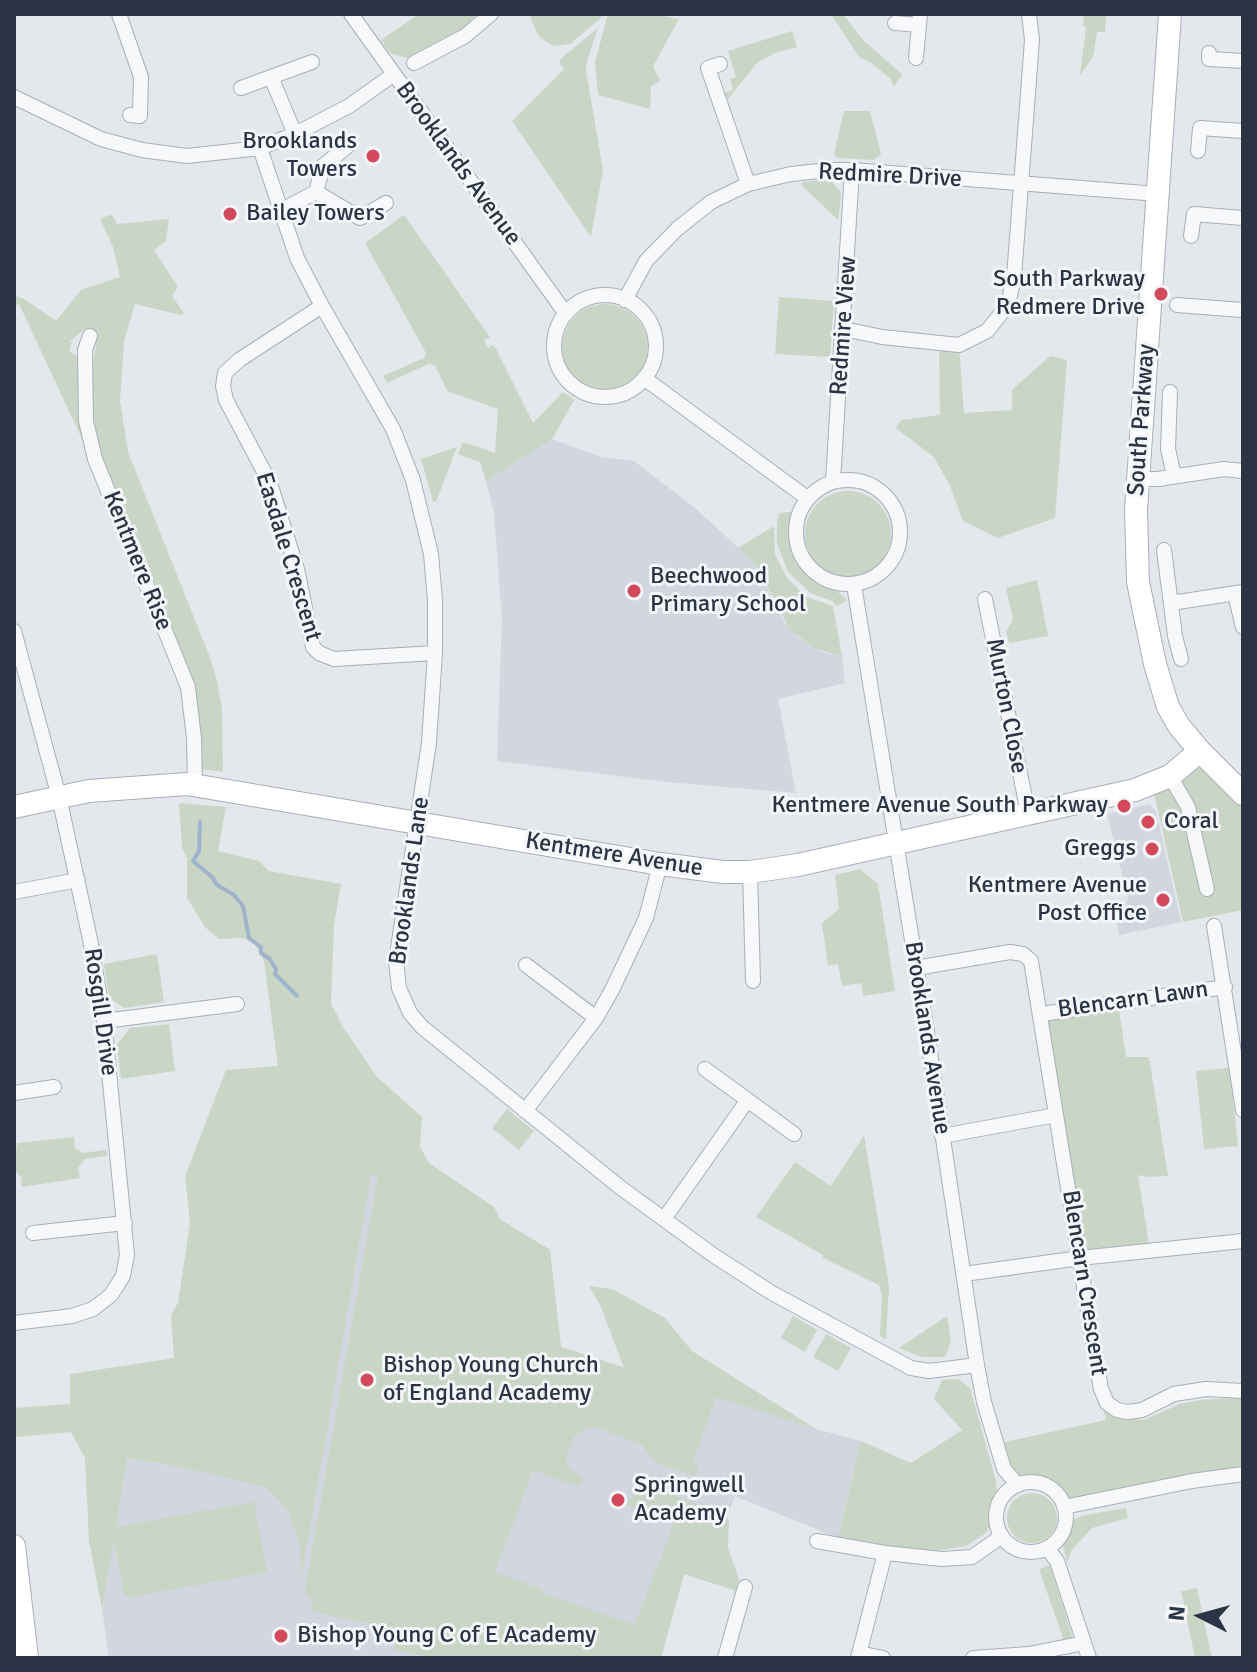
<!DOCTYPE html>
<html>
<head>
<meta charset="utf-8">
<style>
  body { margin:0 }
  #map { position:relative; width:1257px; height:1672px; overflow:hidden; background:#e4e7ec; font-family:Signika,sans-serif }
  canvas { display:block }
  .frame { position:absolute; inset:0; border:16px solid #2b3445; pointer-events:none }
  .north { position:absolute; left:1161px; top:1576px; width:80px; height:80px; -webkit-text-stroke:6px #f4f6f9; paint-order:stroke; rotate:276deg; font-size:22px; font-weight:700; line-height:32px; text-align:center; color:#2b3445 }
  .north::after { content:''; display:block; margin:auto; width:28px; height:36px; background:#2b3445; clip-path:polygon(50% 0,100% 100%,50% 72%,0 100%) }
</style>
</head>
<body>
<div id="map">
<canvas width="1257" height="1672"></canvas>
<div class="frame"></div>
<div class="north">N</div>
</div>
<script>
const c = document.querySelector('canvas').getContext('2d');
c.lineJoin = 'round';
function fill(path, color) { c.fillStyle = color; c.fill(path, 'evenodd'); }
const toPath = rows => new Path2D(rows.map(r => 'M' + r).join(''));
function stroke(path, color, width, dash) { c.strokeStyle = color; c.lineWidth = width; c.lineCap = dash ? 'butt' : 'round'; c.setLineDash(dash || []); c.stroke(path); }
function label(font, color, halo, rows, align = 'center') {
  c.font = font + ' Signika,sans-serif'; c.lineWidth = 6; c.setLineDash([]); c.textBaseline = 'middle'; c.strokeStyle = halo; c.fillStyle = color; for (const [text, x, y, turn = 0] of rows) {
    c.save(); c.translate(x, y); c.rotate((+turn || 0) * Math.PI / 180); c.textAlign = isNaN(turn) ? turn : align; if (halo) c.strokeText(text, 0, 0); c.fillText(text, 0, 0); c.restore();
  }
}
fill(toPath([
  [552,439,601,457,634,461,695,508,755,563,784,622,798,637,823,652,842,656,845,683,778,699,796,793,666,782,497,761,502,619,494,512,486,481],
  [1149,804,1156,811,1181,922,1119,935,1114,911,1124,908,1128,898,1107,814],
  [244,1083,446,1187,550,1250,561,1347,816,1429,861,1441,838,1538,735,1496,727,1516,702,1506,661,1658,109,1658,102,1609,127,1458,170,1465]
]), '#d2d6de');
fill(toPath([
  [419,14,477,14,463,28,407,58,390,53,381,40],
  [529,14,602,14,601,18,570,44,556,46,549,44,538,35],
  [608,14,652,14,679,19,686,14,679,19,653,66,660,81,651,86,650,109,598,95,595,62],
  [831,14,843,14,864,41,902,74,894,87,890,78,870,62,859,57],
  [1084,14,1106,14,1105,32,1097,32,1093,57,1080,75,1086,28,1083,26],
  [598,28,587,61,586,71,603,170,591,237,512,121,564,69,559,62,564,56],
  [792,31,797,47,775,53,757,63,728,99,725,93,733,90,730,79,736,77,728,51],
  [844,111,870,111,881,154,874,160,838,158,834,154],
  [823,179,832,182,840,191,841,196,838,220,801,185,803,182],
  [112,214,117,224,169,219,166,241,154,250,178,287,172,296,184,313,181,315,135,304,124,341,120,401,128,452,209,655,217,681,222,709,223,772,201,769,194,686,139,541,135,537,104,463,92,416,91,375,98,332,85,329,70,341,72,343,69,351,77,356,81,364,83,441,19,304,14,306,14,295,24,299,56,321,81,290,120,277,113,247,100,219],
  [404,215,490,337,484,340,488,348,494,345,533,423,563,392,574,400,552,439,486,481,480,462,458,454,463,442,495,453,498,409,447,391,435,365,428,364,387,383,383,376,424,358,426,353,365,243],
  [779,297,834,301,830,357,775,354],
  '562 347a43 43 0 1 1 86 0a43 43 0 1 1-86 0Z',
  [939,344,959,345,964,413,1012,410,1012,390,1050,356,1067,360,1055,518,998,538,963,521,950,486,934,457,896,428,901,420,940,415],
  [457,447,436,502,433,501,421,459],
  '805 534a43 43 0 1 1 86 0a43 43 0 1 1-86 0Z',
  [792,512,788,535,796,562,815,583,838,592,847,600,837,606,832,601,810,593,788,572,777,544,777,523,779,513],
  [774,526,775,554,787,578,807,597,833,606,842,656,814,648,790,630,755,563,738,548],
  [1037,580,1048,636,1009,643,1006,632,1013,619,1006,588],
  [1200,751,1243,794,1243,910,1183,922,1152,784],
  [179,803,226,807,218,851,259,861,269,871,341,884,334,925,331,1003,343,1027,377,1077,422,1117,420,1147,429,1163,494,1207,500,1219,550,1250,561,1347,624,1368,601,1307,589,1286,612,1289,665,1318,692,1351,816,1429,716,1397,692,1464,699,1466,695,1476,656,1463,642,1445,601,1429,587,1427,574,1437,566,1456,568,1466,582,1478,579,1487,533,1470,495,1572,543,1590,542,1593,635,1625,674,1523,625,1505,628,1500,651,1486,727,1516,729,1521,728,1548,739,1579,736,1591,684,1574,661,1658,438,1658,394,1650,399,1630,312,1611,311,1599,305,1591,378,1176,371,1174,302,1575,299,1541,288,1511,266,1487,171,1465,127,1458,116,1527,254,1502,267,1572,125,1598,114,1540,102,1609,89,1541,85,1458,71,1432,16,1437,14,1408,70,1404,70,1374,174,1358,171,1315,178,1303,190,1223,185,1176,226,1070,278,1066,264,961,255,945,244,938,219,939,205,927,187,898,187,858,182,848],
  [860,869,878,884,895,991,863,996,861,983,842,986,838,964,828,965,822,923,839,909,835,875],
  [157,954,164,1002,124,1008,109,997,104,964],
  [1118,1003,1126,1057,1149,1057,1168,1176,1147,1177,1138,1175,1150,1250,1080,1258,1042,1014],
  [169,1024,175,1071,121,1079,117,1045,130,1028],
  [1230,1068,1238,1146,1204,1149,1196,1071],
  [507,1109,534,1131,519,1150,492,1128],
  [864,1135,889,1286,886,1339,880,1336,882,1295,879,1285,823,1258,823,1255,756,1217,795,1162,831,1186],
  [74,1137,75,1148,83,1153,106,1150,107,1156,85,1159,78,1168,80,1178,22,1187,21,1177,14,1169,17,1143],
  [793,1316,817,1330,805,1352,781,1338],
  [947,1316,951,1341,945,1357,921,1357,899,1348],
  [826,1334,851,1348,838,1371,813,1357],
  [958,1379,970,1388,996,1481,997,1496,992,1521,986,1533,966,1546,942,1550,901,1549,838,1538,861,1441,911,1463,962,1430,934,1399,942,1380],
  [1243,1397,1243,1474,1062,1502,1055,1492,1045,1485,1034,1482,1022,1484,996,1444,1106,1420,1102,1404,1123,1418,1144,1420,1180,1404,1201,1400],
  '1007 1518a25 25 0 1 1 50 0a25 25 0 1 1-50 0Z',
  [1126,1508,1128,1518,1092,1528,1071,1551,1067,1563,1063,1545,1073,1520,1085,1515],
  [1050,1565,1073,1639,1064,1641,1039,1569],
  [1197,1588,1212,1658,1195,1658,1181,1591]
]), '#c9d6c5');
stroke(toPath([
  [200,822,199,851,193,861,212,877,217,885,234,895,243,906,249,938,261,947,261,953,270,959,276,969,275,974,297,996]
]), '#9fb4cc', 4);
const street = toPath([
  [119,14,141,77,140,116,130,115],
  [351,14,566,314],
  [895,23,919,25],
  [1209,53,1209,59,1243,61],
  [916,58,920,14],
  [414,63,465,36,491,14],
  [720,64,708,68,748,184],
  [271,77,295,134],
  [241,88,312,62],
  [14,97,101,139,142,150,187,156,260,148,295,134,349,106,394,74],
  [260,148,297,258,322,306,393,429,413,480,431,554,435,600,435,653,429,743,396,961,399,988,410,1013,422,1027,621,1188,713,1255,772,1293,911,1368,929,1371,977,1365],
  [1198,151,1200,128,1243,131],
  [316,192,323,166,350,144],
  [280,211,316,192,360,218,386,203],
  [1191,236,1194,214,1243,218],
  '554 346a51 51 0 1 1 102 0a51 51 0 1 1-102 0Z',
  [625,300,646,261,677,229,711,202,748,184,791,174,828,170,852,170,1158,194],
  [1177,305,1242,310],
  [322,306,239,360,225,373,223,386,226,400,270,483,297,569,313,647,319,653,334,659,435,653],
  [844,329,882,337,959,345,987,331,1008,305,1014,277,1029,80,1032,40,1029,14],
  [90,336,85,350,86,421,95,459,188,687,194,738,195,785],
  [644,378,807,498],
  [1170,392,1168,449,1174,476],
  [1138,479,1158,479,1224,469,1243,471],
  '796 532a52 52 0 1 1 104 0a52 52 0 1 1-104 0Z',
  [833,481,852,170],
  [1164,550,1175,636,1181,659],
  [854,585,927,1032,977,1365,984,1402,1004,1469,1018,1485],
  [1235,594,1243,627],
  [985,599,1028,813],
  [1171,603,1243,592],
  [14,631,59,797,90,939,104,1021,127,1255,123,1276,111,1295,93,1309,72,1316,14,1323],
  [1170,776,1188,807,1207,889],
  [750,872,753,981],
  [14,892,78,880],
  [1214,926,1243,1110],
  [526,965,596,1018],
  [916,968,1010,952,1023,954,1031,961,1092,1336,1101,1389,1107,1403,1117,1410,1128,1412,1142,1410,1174,1394,1206,1389,1243,1391],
  [1042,1014,1225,987],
  [104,1021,237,1004],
  [705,1069,794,1134],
  [14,1093,54,1087],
  [525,1111,596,1018,612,990,646,918,660,864],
  [942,1136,1056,1115],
  [664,1219,747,1101],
  [33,1233,125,1223],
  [964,1274,1080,1258,1243,1241],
  '996 1517a35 35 0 1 1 70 0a35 35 0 1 1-70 0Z',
  [1064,1507,1192,1481,1243,1474],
  [817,1541,885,1553,942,1559,972,1557,1002,1536],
  [1047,1548,1057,1561,1089,1658],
  [859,1653,883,1658],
  [725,1658,745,1587],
  [858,1658,885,1553],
  [973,1658,1029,1654,1084,1643]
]);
const secondary = toPath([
  [1170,14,1136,510,1138,582,1155,664,1168,707,1179,726,1200,751,1243,794],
  [14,807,89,791,187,784,660,864,723,872,750,872,798,865,1135,790,1170,776,1200,751],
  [14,1546,27,1658]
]);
stroke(street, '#a9aeb7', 16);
stroke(secondary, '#a9aeb7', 24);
stroke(street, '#f7f8fa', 14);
stroke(secondary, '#fff', 22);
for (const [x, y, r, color] of [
  [373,156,8,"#d1495b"],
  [230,214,8,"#d1495b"],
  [1161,294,8,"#d1495b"],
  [634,591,8,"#d1495b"],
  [1124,806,8,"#d1495b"],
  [1148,822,8,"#d1495b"],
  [1152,849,8,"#d1495b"],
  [1163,900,8,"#d1495b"],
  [367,1380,8,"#d1495b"],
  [618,1500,8,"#d1495b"],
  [281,1636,8,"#d1495b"]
]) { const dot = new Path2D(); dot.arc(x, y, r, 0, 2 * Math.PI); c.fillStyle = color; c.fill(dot); stroke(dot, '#f4f6f9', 3); }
label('24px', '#2b3445', '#f4f6f9', [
  ["Brooklands",357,142,"right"],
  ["Towers",357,170,"right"],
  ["Bailey Towers",246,214],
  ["South Parkway",1145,280,"right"],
  ["Redmere Drive",1145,308,"right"],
  ["Beechwood",650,577],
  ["Primary School",650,605],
  ["Kentmere Avenue South Parkway",1108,806,"right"],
  ["Coral",1164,822],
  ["Greggs",1136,849,"right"],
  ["Kentmere Avenue",1147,886,"right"],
  ["Post Office",1147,914,"right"],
  ["Bishop Young Church",383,1366],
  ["of England Academy",383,1394],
  ["Springwell",634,1486],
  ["Academy",634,1514],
  ["Bishop Young C of E Academy",297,1636]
], 'left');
label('24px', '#2b3445', '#f4f6f9', [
  ["Brooklands Avenue",458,164,54],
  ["Redmire Drive",890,176,3],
  ["Redmire View",844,326,-86],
  ["South Parkway",1142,420,-86],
  ["Easdale Crescent",288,557,73],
  ["Kentmere Rise",137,561,68],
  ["Murton Close",1006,706,79],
  ["Kentmere Avenue",614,855,9],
  ["Brooklands Lane",410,881,-82],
  ["Blencarn Lawn",1133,1000,-8],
  ["Rosgill Drive",100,1012,82],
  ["Brooklands Avenue",927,1038,81],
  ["Blencarn Crescent",1084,1283,81]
]);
</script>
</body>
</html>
